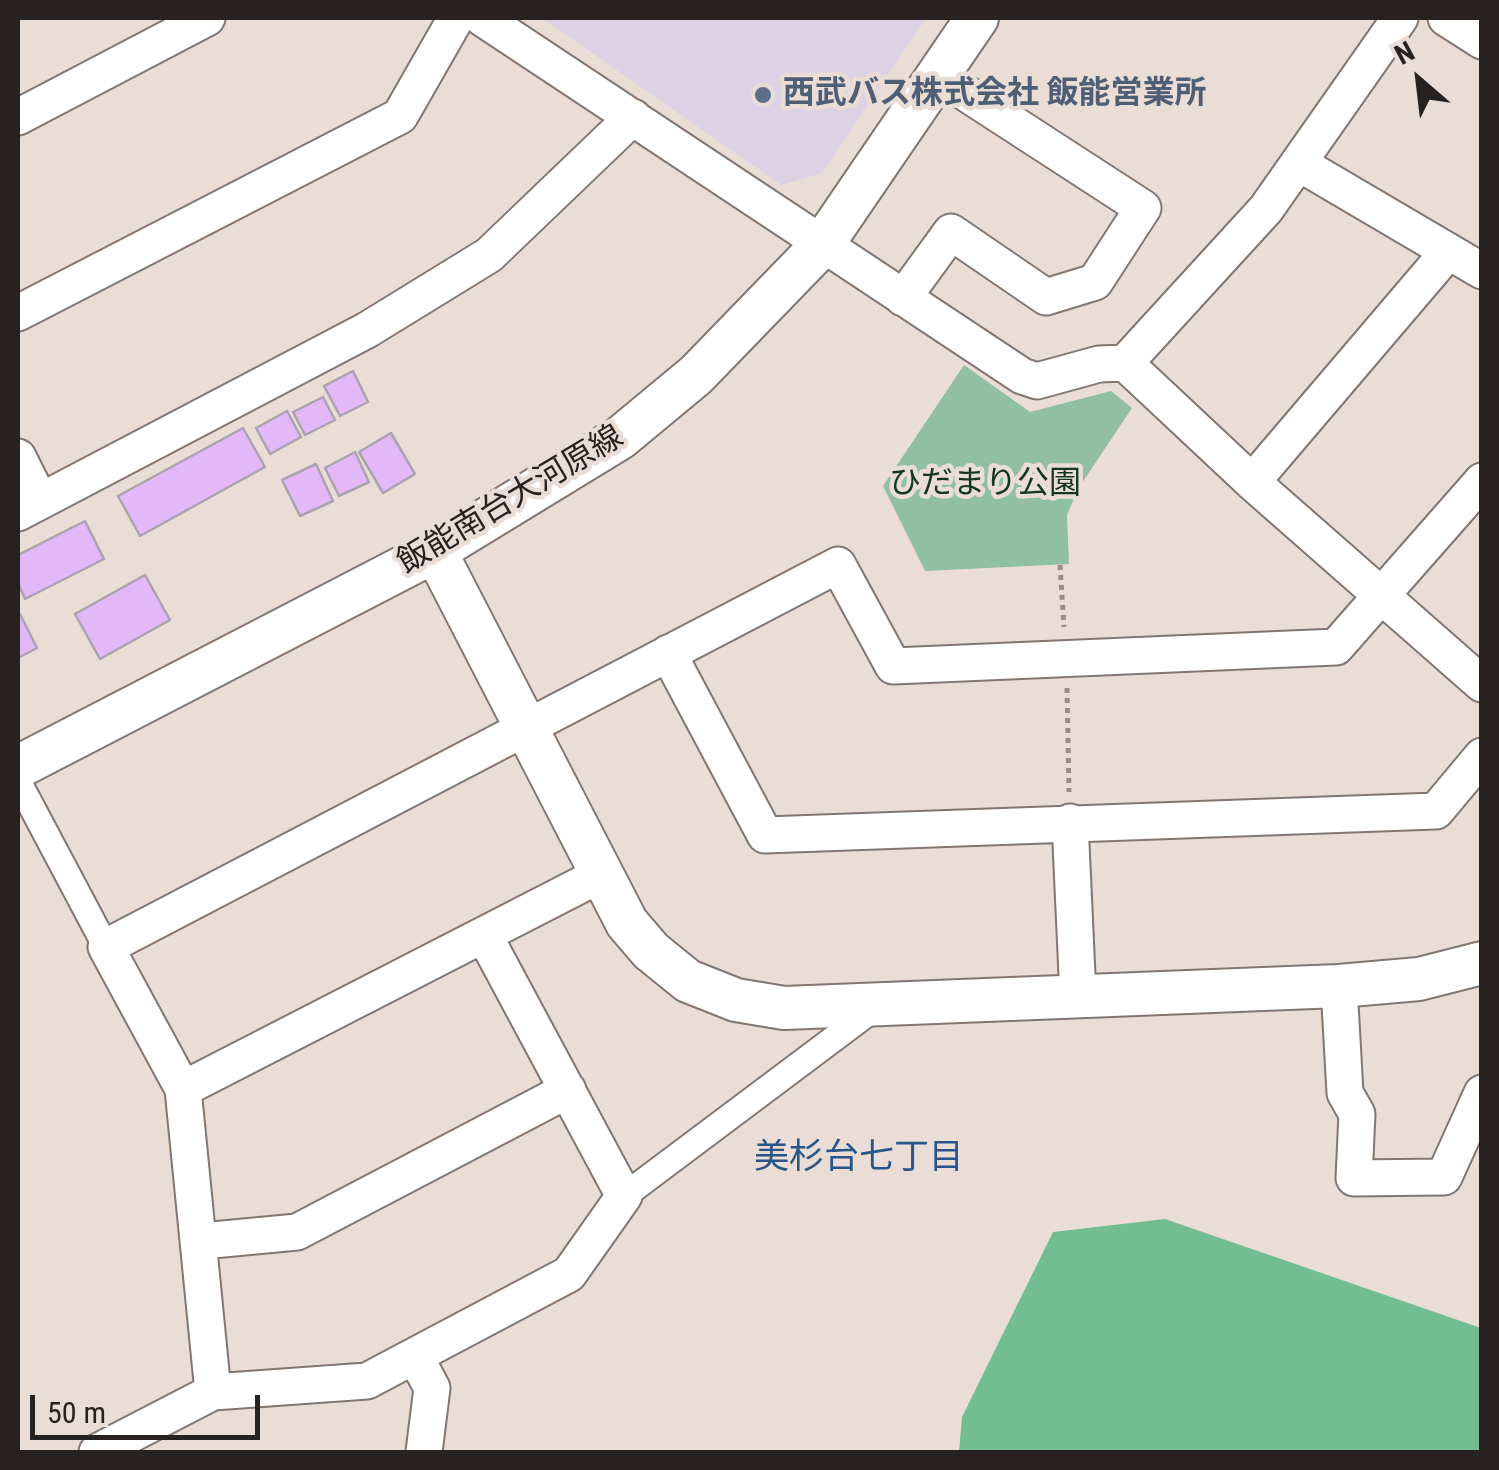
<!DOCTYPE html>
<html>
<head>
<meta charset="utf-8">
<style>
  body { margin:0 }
  #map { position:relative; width:1499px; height:1470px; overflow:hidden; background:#eaddd6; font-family:"Roboto Condensed",sans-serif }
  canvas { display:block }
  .frame { position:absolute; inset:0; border:20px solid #272220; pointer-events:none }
  .north { position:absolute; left:1369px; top:30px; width:100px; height:100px; -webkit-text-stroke:8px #eaddd6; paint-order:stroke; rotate:332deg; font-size:28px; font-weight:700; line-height:40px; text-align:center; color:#272220 }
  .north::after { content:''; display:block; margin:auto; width:35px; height:45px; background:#272220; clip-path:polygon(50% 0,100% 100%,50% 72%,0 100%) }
  .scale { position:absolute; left:30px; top:1395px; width:230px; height:45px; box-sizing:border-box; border:5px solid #272220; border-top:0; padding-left:12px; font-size:30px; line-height:35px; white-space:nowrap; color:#272220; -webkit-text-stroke:8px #eaddd6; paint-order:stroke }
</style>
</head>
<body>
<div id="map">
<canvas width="1499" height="1470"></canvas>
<div class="frame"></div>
<div class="north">N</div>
<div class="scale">50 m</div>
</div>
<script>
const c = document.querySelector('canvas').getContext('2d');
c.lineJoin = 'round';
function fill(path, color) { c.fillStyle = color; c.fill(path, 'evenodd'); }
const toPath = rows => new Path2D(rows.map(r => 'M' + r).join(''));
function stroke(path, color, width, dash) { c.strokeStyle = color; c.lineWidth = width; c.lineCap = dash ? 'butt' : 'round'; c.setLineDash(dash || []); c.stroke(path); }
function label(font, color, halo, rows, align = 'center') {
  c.font = font + ' "Roboto Condensed","Noto Sans JP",sans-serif'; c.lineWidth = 9; c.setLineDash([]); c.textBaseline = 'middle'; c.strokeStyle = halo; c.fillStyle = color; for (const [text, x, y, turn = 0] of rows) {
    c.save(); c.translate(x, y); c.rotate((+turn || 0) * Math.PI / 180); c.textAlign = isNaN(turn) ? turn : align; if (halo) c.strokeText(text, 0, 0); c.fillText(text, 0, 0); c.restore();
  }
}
fill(toPath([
  [542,18,926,18,822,173,781,185]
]), '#ddd1e5');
fill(toPath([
  [964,365,1030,412,1111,391,1132,408,1078,489,1067,515,1069,564,925,571,883,486]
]), '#90bfa2');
fill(toPath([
  [1165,1219,1481,1328,1481,1452,959,1452,962,1417,1053,1232]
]), '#72be92');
const building = toPath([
  [353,371,368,402,340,416,324,386,353,371],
  [323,397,335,420,305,435,293,412,323,397],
  [287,411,301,437,270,454,256,428,287,411],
  [243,428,265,467,140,536,118,496,243,428],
  [391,433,415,474,383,493,359,452,391,433],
  [355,452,369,482,339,496,325,468,355,452],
  [316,464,333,501,300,516,282,480,316,464],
  [85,521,104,559,25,599,18,583,18,555,85,521],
  [145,575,170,620,100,659,75,614,145,575],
  [20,614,37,648,18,658,18,615,20,614]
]);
fill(building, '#e3b8f9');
stroke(building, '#aaa3ad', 2.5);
const pedestrian = toPath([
  [18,781,106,947],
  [624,1196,876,1007]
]);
const minor = toPath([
  [482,18,1022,376,1037,381,1099,364,1125,363,1266,209,1400,18],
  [1446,18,1482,41],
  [18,117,207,18],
  [1300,164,1482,271],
  [903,298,951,232,1046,297,1095,282,1143,208,938,75],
  [18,313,400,116,456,18],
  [1125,363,1252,482,1482,684],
  [18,457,40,501],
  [1252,482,1448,252],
  [18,513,367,330,489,255,633,117],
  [668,653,765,835,1436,811,1482,756],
  [1070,822,1078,997],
  [1339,986,1345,1093,1357,1114,1354,1178,1444,1177,1482,1093],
  [183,1089,600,875],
  [202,1241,297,1232,568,1090],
  [415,1356,432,1388,424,1452],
  [213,1392,367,1381,569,1274,624,1196,484,935],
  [97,1452,213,1392,183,1089,106,947,838,565,893,666,1336,647,1482,481]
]);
const tertiary = toPath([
  [435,551,627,923,651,951,688,981,736,1000,784,1008,1339,986,1419,979,1482,963],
  [18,767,435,551,620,438,696,375,822,245,977,18]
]);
stroke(pedestrian, '#827670', 29);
stroke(minor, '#827670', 39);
stroke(tertiary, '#827670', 46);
stroke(toPath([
  [1060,565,1064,627],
  [1067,688,1069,792]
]), '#988e89', 5, [5, 5]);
stroke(pedestrian, '#fff', 25);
stroke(minor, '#fff', 35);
stroke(tertiary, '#fff', 42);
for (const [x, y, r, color] of [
  [763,95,10,"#5c6f8a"]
]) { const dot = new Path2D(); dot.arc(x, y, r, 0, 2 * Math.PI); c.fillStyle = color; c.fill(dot); stroke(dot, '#eaddd6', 4); }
label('bold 32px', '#4e5e75', '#eaddd6', [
  ["西武バス株式会社 飯能営業所",783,95]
], 'left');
label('32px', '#133523', '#eaddd6', [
  ["ひだまり公園",985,485]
]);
label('32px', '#272220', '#eaddd6', [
  ["飯能南台大河原線",511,501,-31]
]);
label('35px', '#2a558a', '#eaddd6', [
  ["美杉台七丁目",859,1159]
]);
</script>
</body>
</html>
